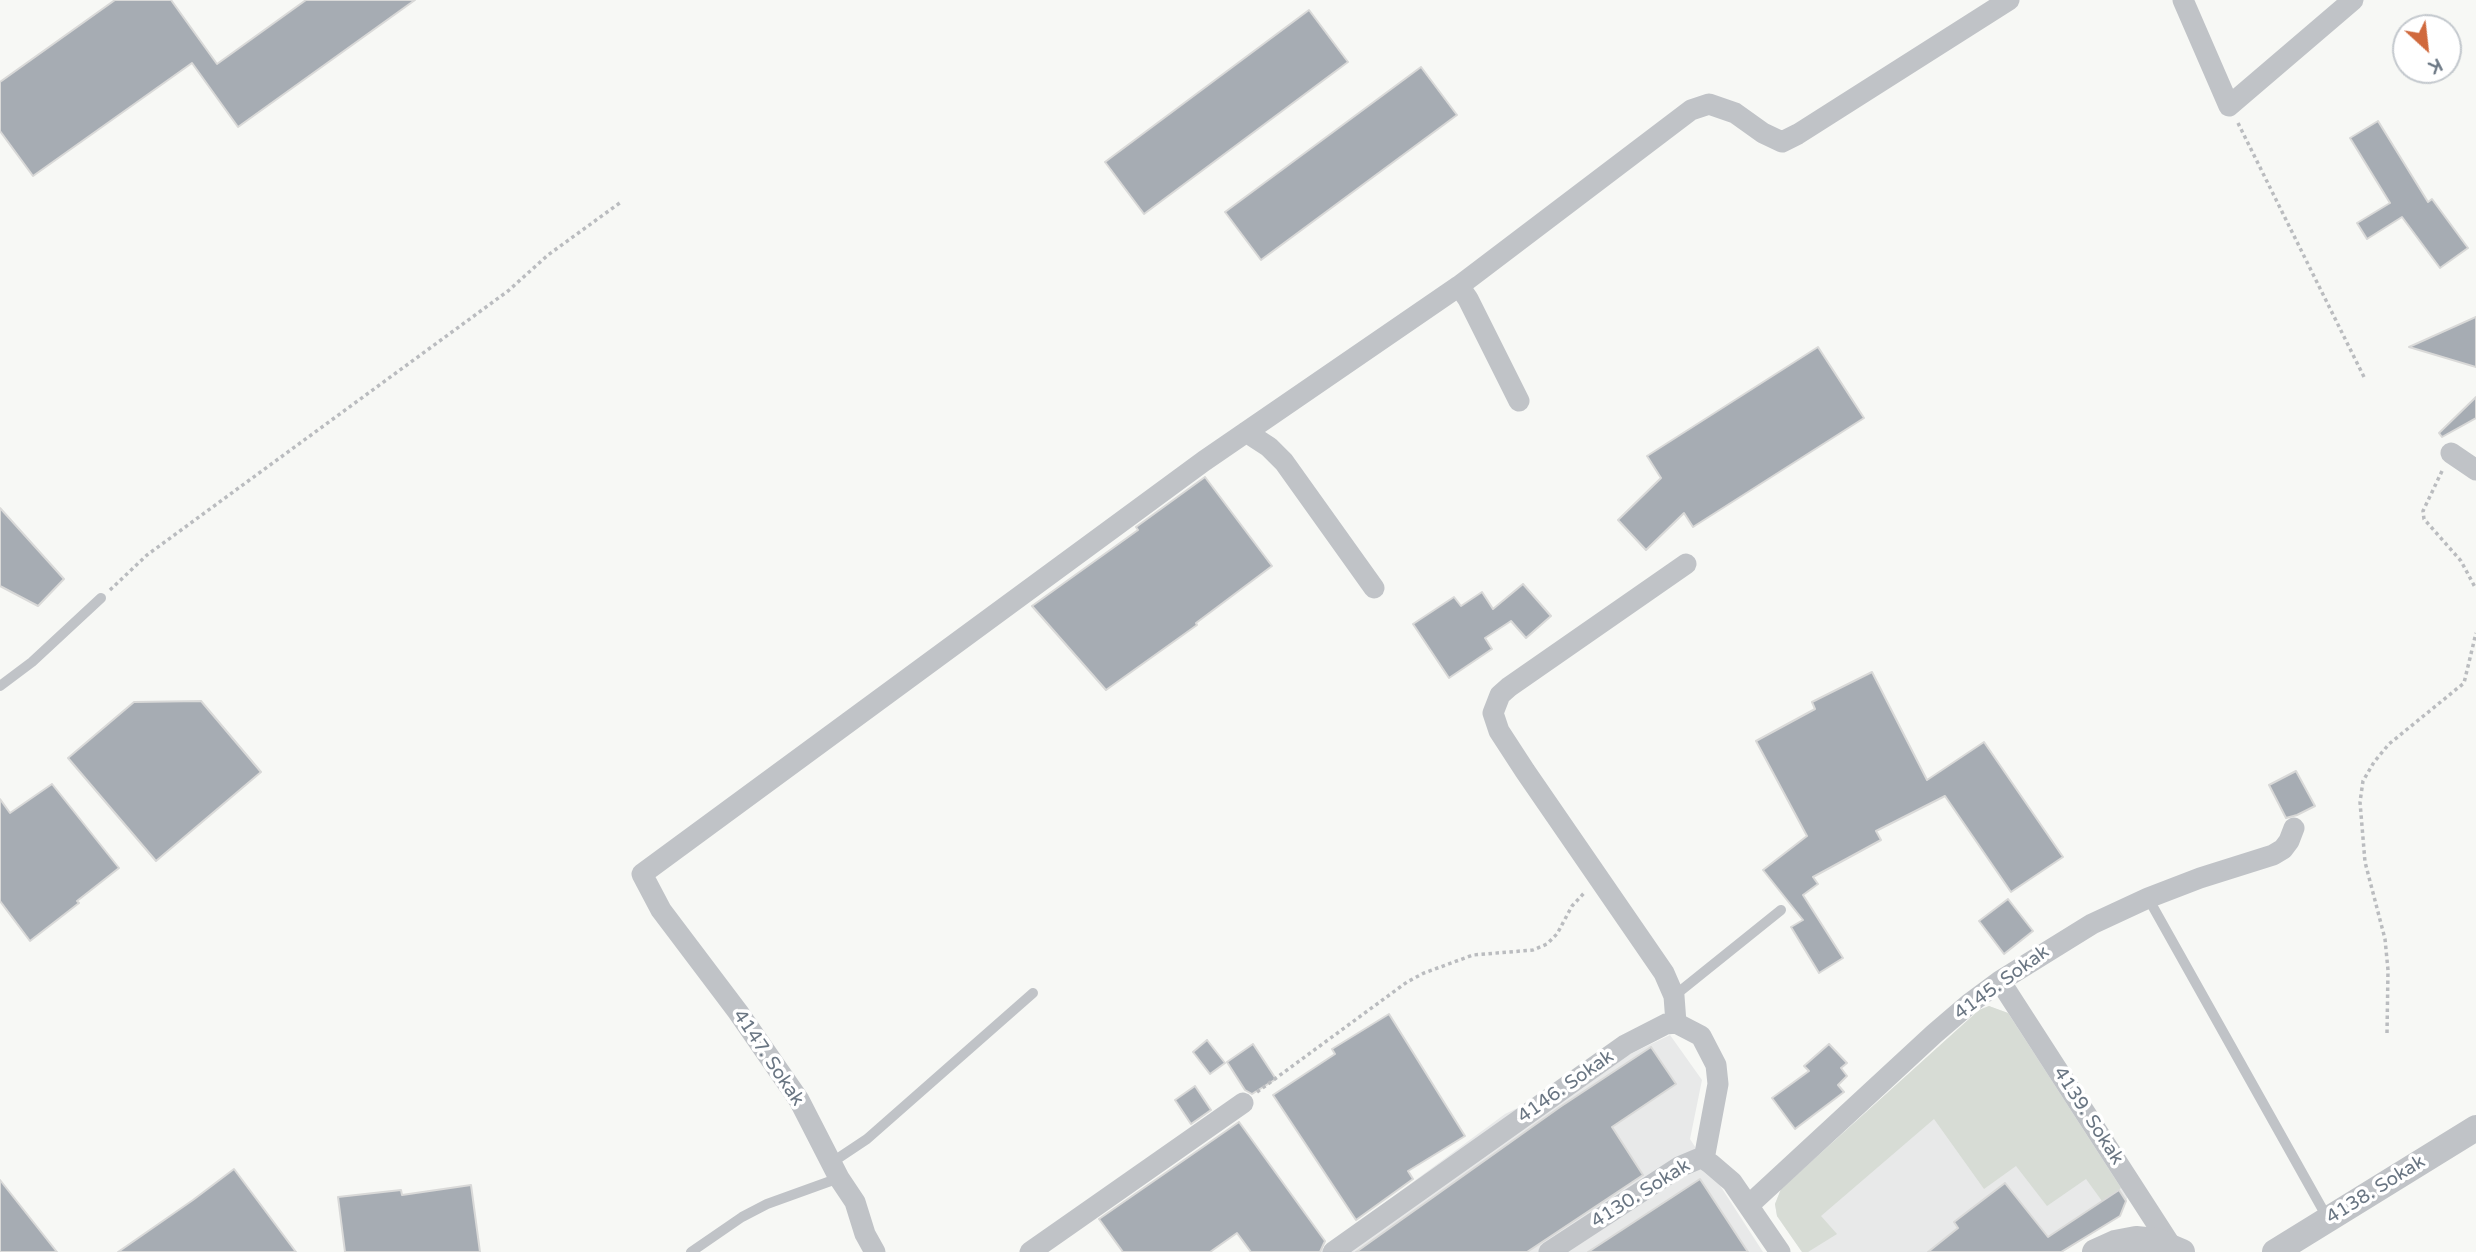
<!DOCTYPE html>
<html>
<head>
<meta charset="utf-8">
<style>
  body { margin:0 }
  #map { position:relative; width:2476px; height:1252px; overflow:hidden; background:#f7f8f5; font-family:"Varela Round",sans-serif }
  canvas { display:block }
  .north { position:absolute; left:2392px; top:14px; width:70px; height:70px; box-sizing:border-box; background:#fff; border:2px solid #c3c8cd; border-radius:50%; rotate:153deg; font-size:19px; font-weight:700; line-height:28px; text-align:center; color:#6a7683 }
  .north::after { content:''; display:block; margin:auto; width:24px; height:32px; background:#d0693d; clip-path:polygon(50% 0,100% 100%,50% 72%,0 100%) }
</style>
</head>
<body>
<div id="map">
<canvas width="2476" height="1252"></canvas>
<div class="north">K</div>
</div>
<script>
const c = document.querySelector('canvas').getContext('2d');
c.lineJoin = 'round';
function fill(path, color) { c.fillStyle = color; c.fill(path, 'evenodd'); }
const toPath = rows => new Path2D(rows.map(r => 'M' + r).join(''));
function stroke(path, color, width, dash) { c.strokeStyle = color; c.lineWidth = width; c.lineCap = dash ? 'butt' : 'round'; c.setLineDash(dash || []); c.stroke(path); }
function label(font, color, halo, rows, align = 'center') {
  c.font = font + ' "Varela Round",sans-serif'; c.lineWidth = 7; c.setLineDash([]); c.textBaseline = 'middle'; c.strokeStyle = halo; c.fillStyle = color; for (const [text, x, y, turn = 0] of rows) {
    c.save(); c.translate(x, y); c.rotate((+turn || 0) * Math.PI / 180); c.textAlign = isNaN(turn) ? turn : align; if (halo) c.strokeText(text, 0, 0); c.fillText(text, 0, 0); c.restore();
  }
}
fill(toPath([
  [1989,1006,2008,1013,2128,1196,2120,1216,2063,1252,1802,1252,1777,1216,1775,1204,1781,1189,1979,1010],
  [1670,1035,1702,1080,1690,1139,1763,1252,1318,1252,1505,1114]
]), '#e8e9e9');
fill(toPath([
  [1989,1006,2008,1013,2121,1188,2102,1201,2086,1179,2047,1206,2016,1166,1984,1189,1934,1119,1821,1216,1837,1234,1808,1252,1802,1252,1777,1216,1775,1204,1781,1189,1979,1010]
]), '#d7dcd5');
const building = toPath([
  [115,0,171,0,217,64,306,0,415,0,238,127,192,63,33,176,0,131,0,82,115,0],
  [1309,10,1348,62,1144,214,1105,162,1309,10],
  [1421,67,1457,115,1261,260,1225,212,1421,67],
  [2378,121,2428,202,2432,199,2468,248,2440,268,2402,217,2367,239,2357,223,2390,203,2350,138,2378,121],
  [2476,317,2476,367,2409,347,2476,317],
  [1818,347,1864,418,1693,527,1684,513,1646,550,1618,520,1661,478,1647,456,1818,347],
  [2476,397,2476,418,2442,437,2439,433,2476,397],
  [1205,477,1272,566,1196,623,1197,625,1106,690,1032,606,1138,530,1136,527,1205,477],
  [0,508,64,579,38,606,0,586,0,508],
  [1523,584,1551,616,1526,638,1511,621,1485,638,1492,649,1449,678,1413,624,1454,597,1461,606,1482,592,1493,609,1523,584],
  [1872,672,1927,780,1984,742,2063,857,2011,892,1945,796,1876,831,1881,840,1813,877,1818,884,1803,895,1843,958,1819,973,1791,927,1803,920,1763,870,1807,836,1756,741,1815,709,1812,702,1872,672],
  [201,701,261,772,156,861,68,758,134,702,201,701],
  [2296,771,2315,806,2297,815,2286,818,2269,785,2296,771],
  [52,784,119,868,77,901,79,903,30,941,0,901,0,799,10,813,52,784],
  [2008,899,2033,931,2004,954,1979,921,2008,899],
  [1389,1014,1465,1136,1408,1171,1413,1179,1356,1220,1273,1095,1335,1054,1332,1049,1389,1014],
  [1207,1040,1225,1063,1210,1074,1193,1052,1207,1040],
  [1253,1044,1276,1079,1252,1094,1245,1090,1227,1062,1253,1044],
  [1829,1044,1847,1063,1841,1068,1847,1076,1838,1085,1844,1092,1795,1129,1772,1098,1809,1071,1804,1066,1829,1044],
  [1651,1047,1676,1084,1612,1127,1643,1175,1527,1252,1356,1252,1560,1107,1651,1047],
  [1195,1086,1211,1110,1191,1124,1175,1100,1195,1086],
  [1239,1122,1325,1241,1320,1252,1251,1252,1237,1233,1210,1252,1123,1252,1099,1219,1239,1122],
  [234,1169,296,1252,118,1252,193,1200,234,1169],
  [1700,1179,1748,1252,1588,1252,1700,1179],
  [0,1180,57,1252,0,1252,0,1180],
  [2005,1183,2048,1237,2119,1190,2126,1201,2120,1216,2061,1252,1928,1252,1958,1228,1954,1222,2005,1183],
  [471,1185,480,1252,345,1252,338,1197,401,1190,402,1195,471,1185]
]);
fill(building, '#a6acb3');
stroke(building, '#d9d9d8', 2);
stroke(toPath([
  [2238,123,2365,379],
  [2442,471,2423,511,2424,519,2461,561,2476,589],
  [110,590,147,555,508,291,548,255,621,202],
  [2387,1033,2388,970,2385,939,2365,862,2360,802,2363,781,2374,762,2389,744,2464,683,2476,633],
  [1257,1092,1407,982,1424,973,1473,955,1533,950,1547,944,1557,934,1572,906,1585,892]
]), '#babcbf', 3.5, [3.5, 3.5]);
stroke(toPath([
  [0,686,32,662,101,598],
  [2148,898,2328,1219],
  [1674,996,1781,910],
  [831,1163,867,1139,1033,993],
  [691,1252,742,1217,767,1204,839,1178]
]), '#c0c3c7', 10);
stroke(toPath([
  [2183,0,2229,106,2353,0],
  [1459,286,1468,299,1519,401],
  [1246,432,1269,447,1284,462,1374,588],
  [2451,453,2476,470],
  [2000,981,2175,1252],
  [1676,1023,1674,996,1664,973,1525,771,1499,731,1493,713,1500,695,1509,687,1686,564],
  [1749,1205,1934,1034,1969,1004,2000,981,2092,924,2148,898,2200,878,2273,855,2283,849,2289,841,2294,828],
  [875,1252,865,1234,855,1202,839,1178,799,1100,738,1012,661,910,642,874,1204,461,1459,286,1691,110,1709,104,1735,113,1763,133,1782,142,1798,134,2009,0],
  [1030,1252,1243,1103],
  [1333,1252,1625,1045,1666,1024,1676,1023,1701,1036,1716,1065,1718,1084,1704,1159],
  [1549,1252,1679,1167,1698,1159,1704,1159,1711,1164,1732,1182,1780,1252]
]), '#c0c3c7', 21);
stroke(toPath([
  [2095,1252,2115,1243,2136,1239,2156,1241,2182,1252],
  [2275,1252,2476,1128]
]), '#c0c3c7', 26);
label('19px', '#6a7683', '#fff', [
  ["4145. Sokak",2002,983,-36],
  ["4147. Sokak",768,1058,56],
  ["4146. Sokak",1566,1087,-35],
  ["4139. Sokak",2088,1116,57],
  ["4138. Sokak",2376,1190,-32],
  ["4130. Sokak",1641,1194,-32]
]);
</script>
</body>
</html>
